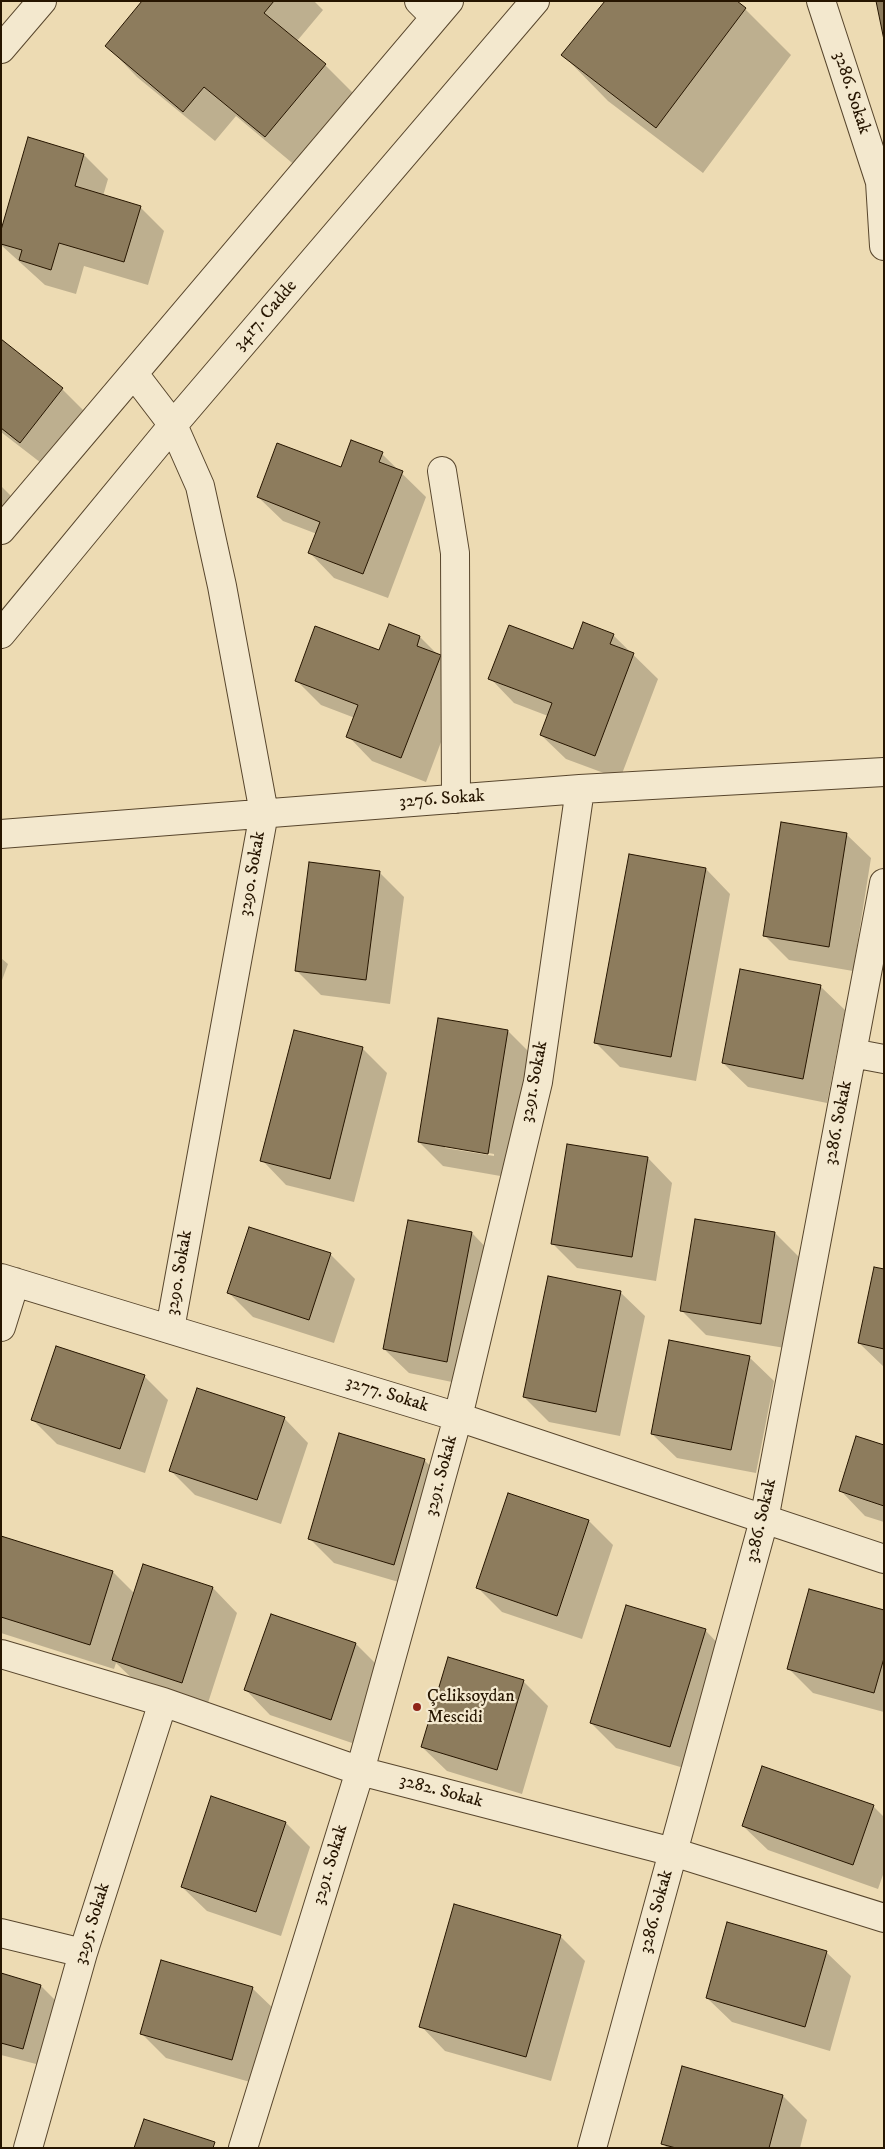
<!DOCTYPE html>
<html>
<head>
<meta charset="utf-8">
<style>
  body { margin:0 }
  #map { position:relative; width:885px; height:2149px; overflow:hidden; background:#eddbb3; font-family:"IM FELL DW Pica",serif }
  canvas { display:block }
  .frame { position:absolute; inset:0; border:2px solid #261500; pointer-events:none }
</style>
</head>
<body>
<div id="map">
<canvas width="885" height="2149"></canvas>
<div class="frame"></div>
</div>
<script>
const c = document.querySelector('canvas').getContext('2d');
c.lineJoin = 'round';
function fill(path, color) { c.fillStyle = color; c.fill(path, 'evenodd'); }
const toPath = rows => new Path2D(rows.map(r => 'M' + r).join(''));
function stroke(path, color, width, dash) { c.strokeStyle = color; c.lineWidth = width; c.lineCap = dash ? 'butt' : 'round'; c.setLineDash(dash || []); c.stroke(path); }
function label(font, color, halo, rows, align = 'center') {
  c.font = font + ' "IM FELL DW Pica",serif'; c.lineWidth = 4.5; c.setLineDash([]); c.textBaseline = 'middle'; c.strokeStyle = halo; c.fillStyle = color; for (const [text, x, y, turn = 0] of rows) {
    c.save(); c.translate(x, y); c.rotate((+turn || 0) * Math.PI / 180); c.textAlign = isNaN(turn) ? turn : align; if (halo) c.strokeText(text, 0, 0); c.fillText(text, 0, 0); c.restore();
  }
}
fill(toPath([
  [143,1,314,1,323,10,297,41,325,65,355,95,297,167,236,116,215,141,137,77,107,46],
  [745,9,791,55,703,173,608,101,563,55],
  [84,155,108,179,103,196,140,207,164,231,148,285,84,266,76,294,45,285,1,245,1,234],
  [1,341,62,389,86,413,45,466,1,432],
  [382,454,426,497,388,598,334,578,310,553,317,534,283,521,258,497],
  [1,486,17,502,1,523],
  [613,635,658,679,620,779,566,759,541,735,548,716,514,703,490,678],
  [420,637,464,681,426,782,372,761,348,736,355,718,321,705,296,680],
  [846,834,871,858,853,971,789,960,765,936],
  [706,869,730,894,696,1081,620,1067,595,1042],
  [379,872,404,897,390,1004,321,995,296,970],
  [1,958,8,964,1,983],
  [820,986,845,1010,827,1103,748,1087,723,1063],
  [508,1031,532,1055,512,1178,443,1166,419,1142],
  [445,1145,494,1154,494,1156,445,1148],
  [362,1048,387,1073,354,1202,286,1185,262,1160],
  [648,1158,672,1183,656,1281,577,1268,552,1243],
  [472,1233,496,1258,471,1386,409,1373,384,1349],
  [775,1233,799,1257,785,1348,706,1335,681,1310],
  [330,1254,355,1279,334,1343,253,1317,229,1293],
  [884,1270,884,1367,859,1343],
  [620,1292,645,1316,620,1436,549,1422,524,1397],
  [749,1357,774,1381,756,1473,677,1458,652,1434],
  [144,1376,168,1400,145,1473,57,1444,32,1419],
  [284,1418,308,1443,281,1524,195,1495,170,1470],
  [884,1446,884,1522,865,1516,841,1491],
  [424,1460,449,1484,419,1588,334,1563,310,1539],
  [509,1494,589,1521,613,1545,582,1639,502,1612,478,1588],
  [1,1537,113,1572,135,1594,144,1566,213,1588,237,1613,207,1706,138,1684,116,1663,114,1669,1,1633],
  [884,1611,884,1712,813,1693,788,1668],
  [705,1630,729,1655,694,1771,616,1748,591,1723],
  [356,1644,380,1668,355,1744,270,1715,246,1690],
  [523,1681,548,1706,522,1794,447,1771,422,1747],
  [873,1806,884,1817,884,1872,878,1889,768,1850,743,1826],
  [286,1823,310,1847,281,1936,207,1911,182,1887],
  [455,1906,561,1937,585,1961,551,2081,445,2051,421,2026],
  [826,1952,851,1976,830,2051,732,2022,707,1998],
  [1,1975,41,1986,58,2003,40,2065,1,2055],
  [252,1988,277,2012,257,2084,166,2058,141,2033],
  [783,2096,807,2120,800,2148,667,2148,663,2143]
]), '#0003');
const building = toPath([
  [142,1,274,1,264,13,326,64,265,137,204,87,183,112,105,46,142,1],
  [605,1,737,1,746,8,656,128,561,55,605,1],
  [876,1,884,1,884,40,876,1],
  [28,137,84,154,75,186,141,206,124,262,59,243,51,270,19,260,22,250,1,244,1,230,28,137],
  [1,339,63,388,20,443,1,428,1,339],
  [351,440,383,452,379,462,403,471,363,574,308,553,320,522,257,497,277,443,341,467,351,440],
  [583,622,614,634,610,644,634,653,595,756,540,735,552,703,488,679,509,625,573,649,583,622],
  [389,624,420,636,417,646,441,655,401,758,346,737,358,705,295,681,315,626,379,650,389,624],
  [781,822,847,833,829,947,763,936,781,822],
  [629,854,706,868,671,1057,594,1043,629,854],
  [309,862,380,871,366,980,295,971,309,862],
  [740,969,821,985,803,1079,722,1063,740,969],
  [438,1018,508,1030,488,1154,418,1142,438,1018],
  [294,1030,363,1047,330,1179,260,1161,294,1030],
  [567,1144,648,1157,632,1257,551,1244,567,1144],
  [695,1219,775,1232,761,1324,680,1311,695,1219],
  [408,1220,472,1232,447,1362,383,1349,408,1220],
  [249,1227,331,1253,309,1320,227,1293,249,1227],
  [874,1267,884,1269,884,1349,858,1343,874,1267],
  [548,1276,621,1291,596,1412,523,1397,548,1276],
  [669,1340,750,1356,731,1450,651,1434,669,1340],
  [56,1346,145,1375,120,1449,31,1420,56,1346],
  [197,1388,285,1417,257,1500,169,1471,197,1388],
  [339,1433,425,1459,394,1565,308,1539,339,1433],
  [856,1436,884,1445,884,1506,839,1491,856,1436],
  [508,1493,589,1520,557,1616,476,1588,508,1493],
  [1,1536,113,1571,90,1645,1,1617,1,1536],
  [143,1564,213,1587,182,1683,112,1660,143,1564],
  [809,1589,884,1610,884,1658,874,1693,787,1669,809,1589],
  [626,1605,706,1629,670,1747,590,1723,626,1605],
  [271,1614,356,1643,331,1720,244,1690,271,1614],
  [448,1657,524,1680,497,1770,421,1747,448,1657],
  [762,1766,874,1805,853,1865,742,1826,762,1766],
  [211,1796,286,1822,256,1912,181,1887,211,1796],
  [454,1904,561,1935,526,2057,419,2027,454,1904],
  [727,1922,827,1951,805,2027,706,1998,727,1922],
  [161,1960,253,1987,232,2060,140,2034,161,1960],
  [1,1973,41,1985,23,2049,1,2043,1,1973],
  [682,2066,783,2095,769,2148,676,2148,661,2144,682,2066],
  [144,2119,215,2142,213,2148,134,2148,144,2119]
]);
fill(building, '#8d7c5d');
stroke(building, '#261500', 1);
const minor = toPath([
  [419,1,435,17],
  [821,1,880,182,884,246],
  [1,49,42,1],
  [134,374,173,425,200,486,222,586,264,813,170,1329],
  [442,471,455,553,456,799],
  [1,530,449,1],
  [1,634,173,425,535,1],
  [1,834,580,789,884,772],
  [852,1053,884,1059],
  [1,1278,458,1417,884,1559],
  [1,1327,15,1282],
  [1,1654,163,1702,360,1771,673,1852,884,1918],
  [1,1933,83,1953],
  [28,2148,83,1953,163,1702],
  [243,2148,360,1771,458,1417,538,1082,580,789],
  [592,2148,764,1520,884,883]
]);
stroke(minor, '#58462d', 30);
stroke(minor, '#f3e8ce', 28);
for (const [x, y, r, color] of [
  [417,1707,5,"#8f2418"]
]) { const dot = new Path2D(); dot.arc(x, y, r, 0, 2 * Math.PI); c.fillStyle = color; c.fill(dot); stroke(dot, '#f3e8ce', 2); }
label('18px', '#261500', '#f3e8ce', [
  ["3286. Sokak",851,93,72],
  ["3417. Cadde",266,316,-49],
  ["3276. Sokak",442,800,-4],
  ["3290. Sokak",253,874,-80],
  ["3291. Sokak",535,1082,-79],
  ["3286. Sokak",839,1123,-79],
  ["3290. Sokak",180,1273,-80],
  ["3277. Sokak",387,1395,17],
  ["3291. Sokak",442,1476,-75],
  ["3286. Sokak",762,1521,-77],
  ["3282. Sokak",441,1792,15],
  ["3291. Sokak",331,1865,-73],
  ["3286. Sokak",657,1912,-75],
  ["3295. Sokak",93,1924,-73]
]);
label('18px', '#261500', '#f3e8ce', [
  ["Çeliksoydan",427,1697],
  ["Mescidi",427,1718]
], 'left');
</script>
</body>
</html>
